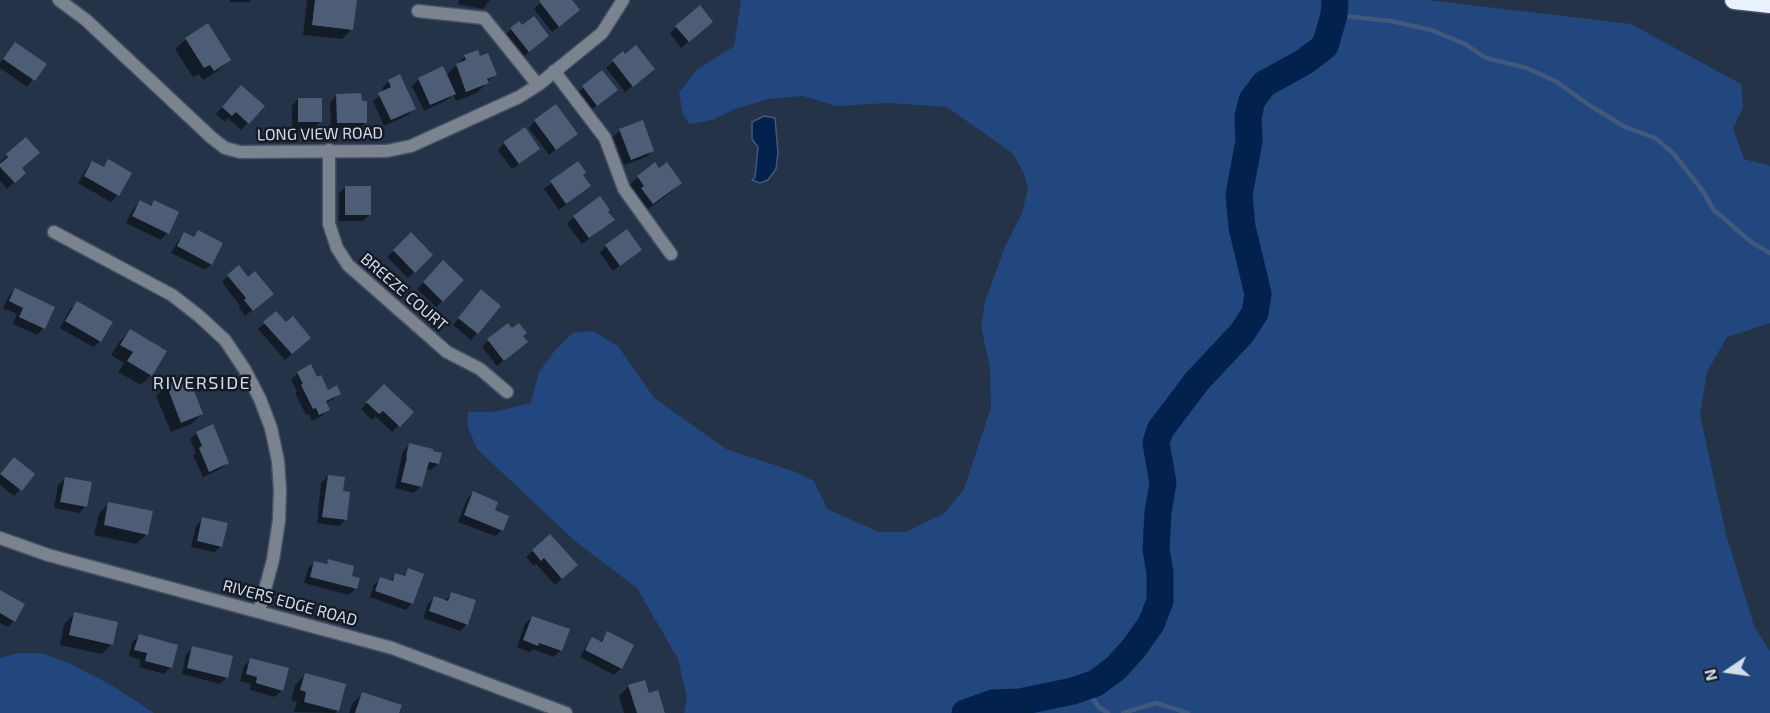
<!DOCTYPE html>
<html>
<head>
<meta charset="utf-8">
<style>
  body { margin:0 }
  #map { position:relative; width:1770px; height:713px; overflow:hidden; background:#253349; font-family:"Exo 2",sans-serif }
  canvas { display:block }
  .north { position:absolute; left:1698px; top:641px; width:60px; height:60px; -webkit-text-stroke:4px #151b25; paint-order:stroke; rotate:257deg; font-size:16px; font-weight:700; line-height:24px; text-align:center; color:#d3dcea }
  .north::after { content:''; display:block; margin:auto; width:21px; height:27px; background:#d3dcea; clip-path:polygon(50% 0,100% 100%,50% 72%,0 100%) }
</style>
</head>
<body>
<div id="map">
<canvas width="1770" height="713"></canvas>
<div class="north">N</div>
</div>
<script>
const c = document.querySelector('canvas').getContext('2d');
c.lineJoin = 'round';
function fill(path, color) { c.fillStyle = color; c.fill(path, 'evenodd'); }
const toPath = rows => new Path2D(rows.map(r => 'M' + r).join(''));
function stroke(path, color, width, dash) { c.strokeStyle = color; c.lineWidth = width; c.lineCap = dash ? 'butt' : 'round'; c.setLineDash(dash || []); c.stroke(path); }
function label(font, color, halo, rows, align = 'center') {
  c.font = font + ' "Exo 2",sans-serif'; c.lineWidth = 5; c.setLineDash([]); c.textBaseline = 'middle'; c.strokeStyle = halo; c.fillStyle = color; for (const [text, x, y, turn = 0] of rows) {
    c.save(); c.translate(x, y); c.rotate((+turn || 0) * Math.PI / 180); c.textAlign = isNaN(turn) ? turn : align; if (halo) c.strokeText(text, 0, 0); c.fillText(text, 0, 0); c.restore();
  }
}
fill(toPath([
  [741,0,1427,0,1631,24,1741,84,1743,107,1733,128,1744,159,1770,166,1770,323,1727,337,1707,372,1700,415,1726,534,1754,626,1770,651,1770,713,684,713,687,698,678,659,637,588,575,541,477,449,467,425,468,412,493,412,531,403,539,372,556,349,573,333,593,331,618,346,654,398,726,449,793,471,814,481,827,509,879,532,906,532,945,513,964,489,991,407,990,368,981,326,985,302,1004,249,1022,213,1028,189,1024,173,1012,153,947,107,889,103,836,106,803,96,769,99,735,109,712,120,689,124,683,114,679,93,696,70,734,46],
  [18,653,41,653,68,663,113,686,154,713,0,713,0,658]
]), '#22467e');
const water = toPath([
  [764,116,775,118,778,153,776,169,768,180,760,183,752,180,755,177,758,147,752,139,752,122,764,116]
]);
fill(water, '#03214d');
stroke(water, '#41597c', 1.5);
fill(toPath([
  [230,0,251,0,249,2,230,2],
  [307,0,355,0,352,29,342,39,303,35],
  [459,0,490,0,483,9,458,4],
  [543,0,570,0,572,16,552,32,534,9],
  [207,25,229,59,219,70,203,80,199,74,193,77,175,49,186,39],
  [521,27,547,36,522,58,505,35,511,29],
  [676,27,705,28,681,48,670,33],
  [15,44,44,64,27,87,0,68,0,63],
  [623,53,646,75,625,92,606,68],
  [465,56,479,58,495,74,477,93,456,101,453,94,447,100,424,111,412,86,419,79,446,76],
  [602,72,609,96,590,111,576,94],
  [399,76,414,108,408,115,384,126,373,101,384,92,382,88,389,81],
  [235,93,263,106,241,130,228,118,225,122,216,114],
  [337,95,366,122,359,129,331,129,330,102],
  [298,99,321,121,314,128,292,128,292,106],
  [535,121,576,134,549,155,529,128],
  [620,130,653,150,646,157,624,165,613,137],
  [25,139,18,179,7,189,0,181,0,166,2,164,0,162],
  [504,143,532,155,512,169,498,150],
  [109,161,130,173,118,195,111,202,78,183,86,169,92,163,102,168],
  [577,163,582,175,589,186,559,210,544,189],
  [658,170,680,183,670,193,643,213,628,187,638,177],
  [345,187,370,214,363,221,339,221,339,194],
  [154,201,177,213,167,233,161,240,126,223,133,209,140,202,149,207],
  [606,212,613,220,582,244,567,224,574,217],
  [198,232,211,264,205,270,171,253,178,241,185,234,192,238],
  [411,234,431,255,408,278,387,257],
  [606,246,640,249,613,271,600,253],
  [443,263,462,280,436,307,417,289],
  [228,276,248,279,265,300,245,316,239,308,240,306,222,282],
  [15,290,44,328,37,335,13,324,17,314,3,308,9,296],
  [475,298,477,333,471,340,453,325],
  [77,303,100,341,93,347,60,328,70,309],
  [276,313,303,344,285,360,258,329],
  [130,331,151,375,141,385,118,372,124,363,111,355,120,341],
  [521,336,519,348,497,366,482,347,488,341],
  [298,373,328,392,339,393,332,400,325,404,328,409,322,416,312,421,309,414,306,415,295,393,297,391,291,380],
  [167,385,202,414,191,424,171,432,156,396],
  [384,386,412,412,392,432,375,416,372,420,361,409],
  [197,433,228,462,221,469,203,477,193,455,196,453,190,439],
  [410,444,438,464,431,470,425,469,421,486,414,493,395,488,403,451],
  [7,465,33,474,14,496,0,485,0,474],
  [328,476,341,492,346,519,339,526,317,523,321,483],
  [65,479,86,506,79,513,54,508,58,485],
  [473,493,493,511,502,530,495,536,458,522,467,499],
  [109,503,147,534,136,544,94,535,99,514],
  [203,519,221,546,214,552,191,547,196,526],
  [550,536,569,572,555,585,536,564,534,566,526,557],
  [329,561,350,577,356,588,349,595,304,583,308,569,314,562,324,565],
  [408,570,412,603,406,610,370,597,374,585,381,579,389,582,396,575,402,577],
  [0,591,14,621,8,627,0,623],
  [451,594,467,624,460,631,423,618,428,604,434,598,444,601],
  [74,614,112,644,102,654,60,645,64,624],
  [532,617,561,650,554,657,533,649,530,652,517,647,525,624],
  [608,633,621,668,614,675,580,657,586,646,592,639,600,642],
  [139,636,171,667,164,674,139,667,141,660,129,656,132,642],
  [193,648,227,677,220,684,182,674,186,654],
  [250,660,282,690,275,697,250,690,251,684,240,681,244,666],
  [305,675,338,710,335,713,294,712,297,702,291,700,295,685],
  [629,686,648,695,664,713,624,713,619,696],
  [362,694,397,713,349,713,352,704]
]), '#0007');
stroke(toPath([
  [1334,15,1391,21,1431,30,1465,44,1486,58,1527,68,1557,82,1589,105,1625,127,1655,138,1673,153,1702,190,1714,210,1751,242,1770,253],
  [1083,687,1100,708,1108,713],
  [1123,713,1156,703,1188,713]
]), '#41597c', 4.5);
stroke(toPath([
  [965,713,993,703,1020,702,1073,691,1096,683,1116,668,1134,648,1151,624,1160,601,1160,573,1156,549,1158,512,1163,483,1156,443,1160,430,1197,381,1242,333,1255,313,1258,294,1242,227,1239,195,1249,141,1248,117,1252,100,1264,84,1304,62,1325,46,1334,15,1335,0]
]), '#03214d', 27);
fill(toPath([
  [315,0,357,0,353,30,312,25],
  [541,0,572,0,580,10,559,27,539,1],
  [700,5,713,22,689,42,675,26],
  [534,16,549,36,529,52,510,28,519,21,522,25],
  [208,23,231,60,214,71,210,65,204,68,185,38],
  [15,42,47,64,35,81,3,59],
  [636,45,655,69,633,87,612,60,623,51,625,54],
  [478,50,480,56,488,53,497,75,487,79,489,83,466,92,456,64,466,60,464,55],
  [443,66,456,94,430,105,418,78],
  [602,70,618,90,597,106,582,86],
  [400,74,416,109,391,120,378,93,391,87,388,80],
  [241,85,265,106,249,124,236,112,232,116,222,107],
  [361,93,362,101,367,101,367,123,337,123,336,94],
  [298,98,322,98,322,122,298,122],
  [556,104,578,134,556,150,534,120],
  [643,120,654,151,631,160,619,129],
  [525,127,540,149,519,164,503,142],
  [26,137,40,153,22,168,26,173,15,183,0,167,0,164,8,157,6,154],
  [108,159,132,173,119,196,84,176,92,161,104,167],
  [578,161,586,172,583,175,591,186,566,204,550,181],
  [655,162,659,168,667,162,682,183,653,204,641,188,644,186,637,176],
  [345,186,371,186,371,215,345,215],
  [600,196,610,210,608,212,615,220,589,238,573,216],
  [140,200,151,206,154,200,179,212,169,234,132,216],
  [627,229,642,250,620,266,605,245],
  [198,230,223,243,212,265,177,246,184,232,194,237],
  [411,232,433,255,415,273,393,250],
  [443,260,464,280,443,302,423,282],
  [239,265,248,277,255,271,274,294,253,311,244,300,246,298,227,275],
  [15,288,55,307,45,329,19,317,23,308,9,301],
  [481,289,501,306,478,334,458,318],
  [77,301,113,322,101,342,65,321],
  [276,311,286,322,293,316,311,338,292,354,263,322],
  [508,323,512,328,519,323,527,333,523,336,528,342,504,361,487,339],
  [130,329,167,351,152,376,127,361,133,352,120,345],
  [311,364,317,377,321,375,328,390,337,385,341,394,326,401,330,410,319,415,316,408,313,409,301,385,303,384,297,372],
  [188,375,203,414,181,423,166,384],
  [384,384,414,412,400,427,383,411,379,414,366,402],
  [213,424,229,463,209,472,199,448,202,446,196,432],
  [409,443,433,449,433,451,442,453,439,464,429,462,422,487,401,482,407,457,406,457],
  [14,457,35,474,22,491,0,474],
  [328,475,345,477,343,491,350,492,347,520,322,517],
  [65,477,92,482,87,507,60,502],
  [473,491,498,502,495,510,509,516,503,531,464,515],
  [108,502,153,511,148,535,104,525],
  [202,517,228,523,222,547,197,541],
  [550,534,578,565,562,579,544,558,541,561,532,550],
  [328,559,354,566,352,576,360,578,357,589,310,577,314,561,327,564],
  [408,568,424,574,413,604,375,591,380,577,393,581,395,573,405,576],
  [0,590,25,604,15,622,0,613],
  [451,592,476,600,468,625,429,611,434,596,448,601],
  [74,612,118,622,113,645,69,635],
  [532,616,570,629,562,651,539,643,538,646,523,640],
  [607,631,634,645,622,669,585,650,592,637,602,642],
  [139,634,178,645,172,668,145,661,147,653,134,650],
  [192,646,233,656,228,678,187,668],
  [250,658,289,668,283,691,256,683,257,677,246,674],
  [305,673,346,684,339,711,304,702,306,692,300,690],
  [645,680,649,693,658,690,665,713,637,713,628,685],
  [362,692,402,705,399,713,355,713]
]), '#4d5d75');
const street = toPath([
  [59,0,86,20,212,138,225,148,240,152,387,151,411,146,519,97,538,85,602,33,623,0],
  [418,11,484,18,538,85],
  [554,71,605,138,624,189,671,254],
  [329,150,329,224,337,248,348,265,447,352,480,369,507,392],
  [54,232,172,295,199,316,225,340,245,370,260,399,271,428,278,461,280,490,279,520,273,560,259,611],
  [0,538,48,555,392,648,566,713]
]);
const highway = toPath([
  [1734,0,1770,4]
]);
stroke(street, '#445166', 15);
stroke(highway, '#445166', 21);
stroke(street, '#7b838e', 12);
stroke(highway, '#e9f1fc', 18);
label('16px', '#d3dcea', '#151b25', [
  ["LONG VIEW ROAD",320,134,-1],
  ["BREEZE COURT",404,292,41],
  ["RIVERS EDGE ROAD",290,603,15]
]);
c.letterSpacing = '1.5px';
label('18px', '#d3dcea', '#151b25', [
  ["RIVERSIDE",202,383]
]);
c.letterSpacing = '0px';
</script>
</body>
</html>
